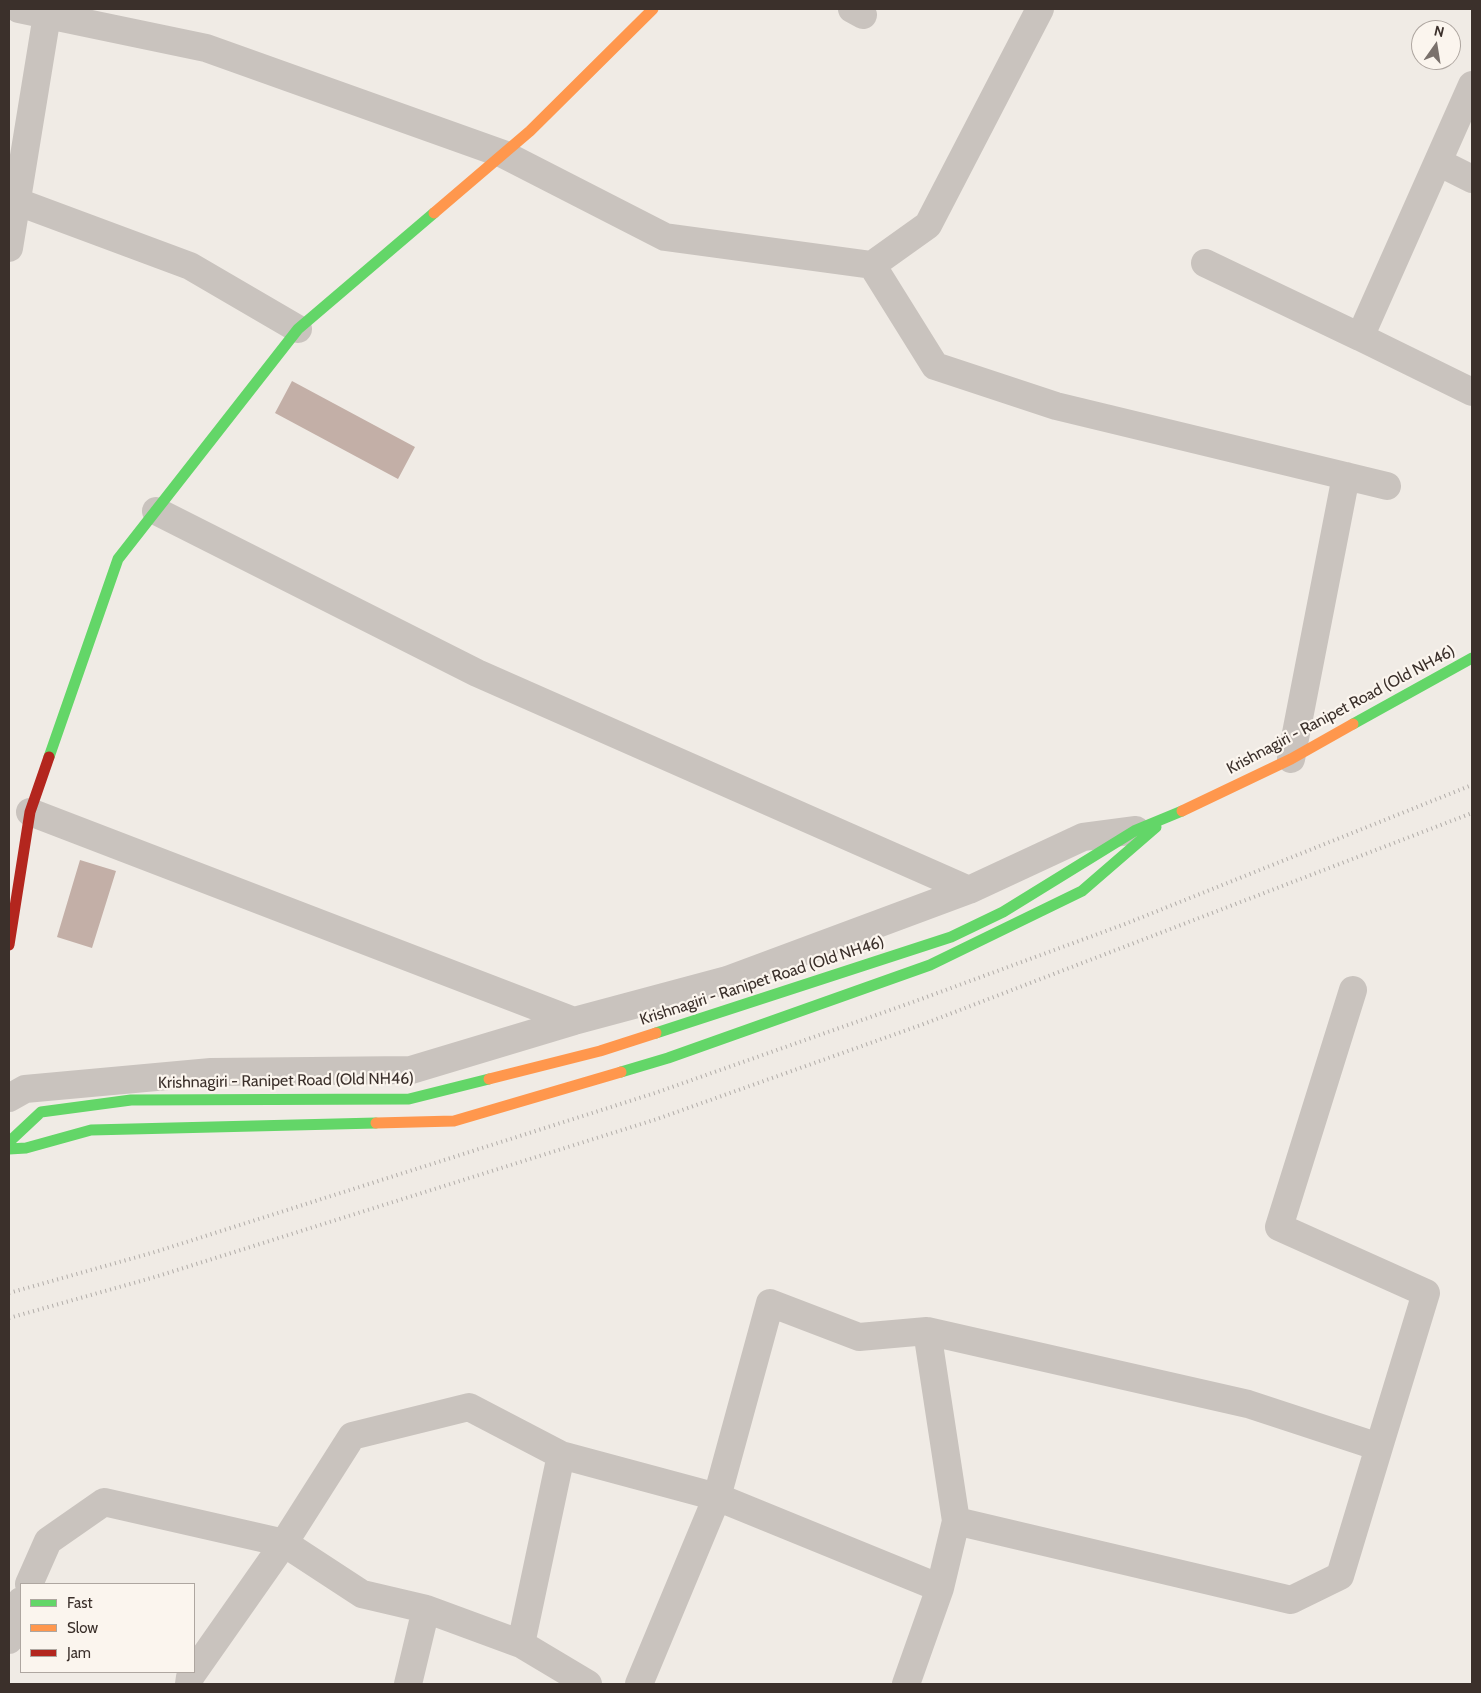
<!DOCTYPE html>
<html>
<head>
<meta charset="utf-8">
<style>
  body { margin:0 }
  #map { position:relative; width:1481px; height:1693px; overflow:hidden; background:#f0ebe5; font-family:Cabin,sans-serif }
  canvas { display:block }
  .frame { position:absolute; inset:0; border:10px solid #3b302b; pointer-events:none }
  .legend { position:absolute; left:20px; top:1583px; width:175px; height:90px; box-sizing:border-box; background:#fbf5ee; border:1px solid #aea6a0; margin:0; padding:6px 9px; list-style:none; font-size:15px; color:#3b302b }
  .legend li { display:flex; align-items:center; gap:10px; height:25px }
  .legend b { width:25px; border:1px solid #aea6a0 }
  .north { position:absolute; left:1411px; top:20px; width:50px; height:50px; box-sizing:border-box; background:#fbf5ee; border:1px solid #aea6a0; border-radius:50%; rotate:13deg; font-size:14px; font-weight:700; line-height:20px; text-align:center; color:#3b302b }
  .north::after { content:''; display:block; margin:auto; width:18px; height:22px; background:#7a716c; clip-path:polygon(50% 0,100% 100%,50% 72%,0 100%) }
</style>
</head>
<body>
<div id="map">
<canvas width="1481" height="1693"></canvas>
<div class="frame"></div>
<ul class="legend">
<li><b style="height:6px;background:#63d668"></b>Fast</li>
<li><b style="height:6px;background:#ff974d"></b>Slow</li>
<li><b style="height:6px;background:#b3261e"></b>Jam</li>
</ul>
<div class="north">N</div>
</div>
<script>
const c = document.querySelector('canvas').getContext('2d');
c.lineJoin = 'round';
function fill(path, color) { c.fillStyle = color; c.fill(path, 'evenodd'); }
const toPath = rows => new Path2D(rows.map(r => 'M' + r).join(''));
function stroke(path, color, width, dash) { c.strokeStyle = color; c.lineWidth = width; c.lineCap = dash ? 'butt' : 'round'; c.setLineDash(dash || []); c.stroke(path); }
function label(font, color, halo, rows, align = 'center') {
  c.font = font + ' Cabin,sans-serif'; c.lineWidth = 4.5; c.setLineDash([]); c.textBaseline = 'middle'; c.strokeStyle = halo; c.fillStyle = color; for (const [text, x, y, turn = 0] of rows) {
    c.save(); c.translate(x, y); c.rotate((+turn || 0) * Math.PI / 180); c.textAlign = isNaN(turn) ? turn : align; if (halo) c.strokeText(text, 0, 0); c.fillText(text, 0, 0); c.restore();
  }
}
fill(toPath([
  [292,381,415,447,398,479,275,413],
  [80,860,116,871,92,948,57,937]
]), '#c3afa7');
stroke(toPath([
  [19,9,206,48,503,154,665,237,872,265,928,225,1040,9],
  [852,9,863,15],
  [1438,162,1472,179],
  [18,202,190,266,298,329],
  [9,248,48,9],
  [1205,263,1360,337,1472,85],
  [872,265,935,366,1056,406,1387,486],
  [1360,337,1472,392],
  [156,511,477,673,969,890],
  [1291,759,1346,476],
  [30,812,574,1021],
  [1353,990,1279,1227,1426,1293,1379,1447],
  [9,1098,25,1089,211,1072,411,1070,574,1021,727,980,969,890,1083,837,1136,830],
  [927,1331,1248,1404,1379,1447,1340,1576,1291,1600,956,1521],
  [561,1455,717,1497,639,1684],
  [29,1584,48,1541,104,1502,284,1543,190,1677,189,1684],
  [9,1640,14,1616,21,1601],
  [521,1644,588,1684],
  [408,1684,426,1609,362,1594,284,1543,352,1436,469,1407,561,1455,521,1644,426,1609],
  [906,1684,940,1588,717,1497,770,1303,859,1337,927,1331,956,1521,940,1588]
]), '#c9c3be', 28);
stroke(toPath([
  [1353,724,1472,658],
  [49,757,118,559,298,329,434,213],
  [656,1033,951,937,1003,912,1136,830,1182,811],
  [621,1072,668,1058,930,965,1082,891,1156,827],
  [9,1142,41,1112,131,1100,409,1099,489,1079],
  [9,1149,26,1148,91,1130,376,1123]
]), '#63d668', 11);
stroke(toPath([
  [434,213,530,131,653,9],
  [1182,811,1291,759,1353,724],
  [489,1079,600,1051,656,1033],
  [376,1123,454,1121,621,1072]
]), '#ff974d', 11);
stroke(toPath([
  [9,945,30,812,49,757]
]), '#b3261e', 11);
stroke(toPath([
  [9,1293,155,1252,655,1093,913,1002,1125,924,1472,785],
  [9,1318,155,1277,657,1119,921,1025,1472,813]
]), '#b1aca8', 4, [1, 4]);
label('16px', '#3b302b', '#fbf5ee', [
  ["Krishnagiri - Ranipet Road (Old NH46)",1341,710,-28],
  ["Krishnagiri - Ranipet Road (Old NH46)",762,981,-18],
  ["Krishnagiri - Ranipet Road (Old NH46)",286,1081,-1]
]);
</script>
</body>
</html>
